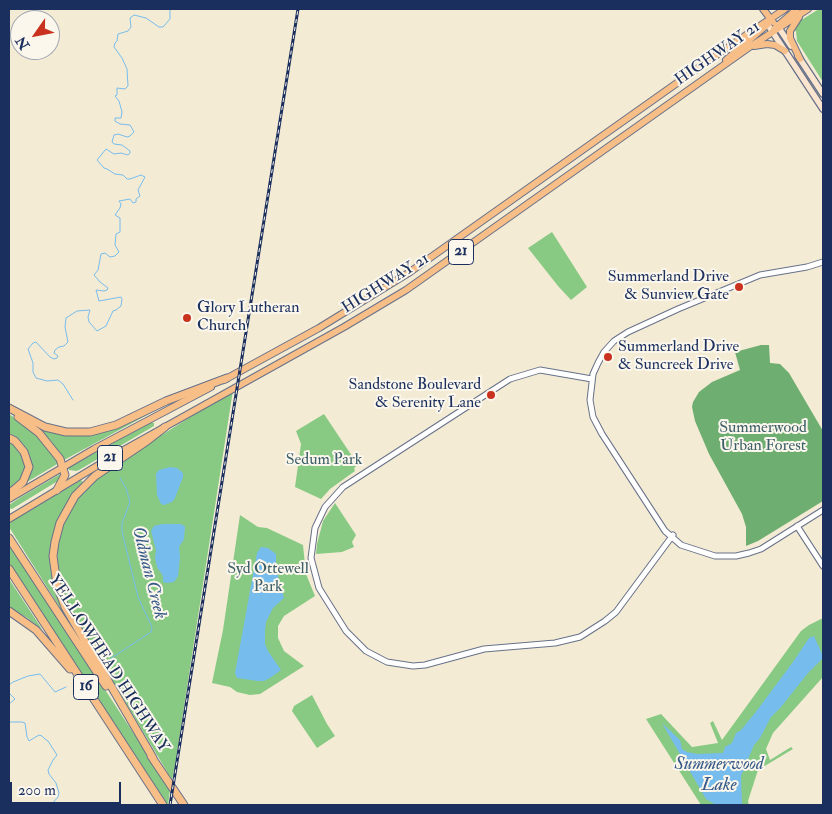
<!DOCTYPE html>
<html>
<head>
<meta charset="utf-8">
<style>
  body { margin:0 }
  #map { position:relative; width:832px; height:814px; overflow:hidden; background:#f4ebd5; font-family:"IM FELL Double Pica",serif }
  canvas { display:block }
  .frame { position:absolute; inset:0; border:10px solid #1b2f5e; pointer-events:none }
  .north { position:absolute; left:10px; top:10px; width:50px; height:50px; box-sizing:border-box; background:#fbf7ec; border:1px solid #a1a7b3; border-radius:50%; rotate:237deg; font-size:14px; font-weight:700; line-height:20px; text-align:center; color:#1b2f5e }
  .north::after { content:''; display:block; margin:auto; width:18px; height:22px; background:#c8321e; clip-path:polygon(50% 0,100% 100%,50% 72%,0 100%) }
  .scale { position:absolute; left:10px; top:782px; width:111px; height:22px; box-sizing:border-box; border:2px solid #1b2f5e; border-top:0; padding-left:6px; font-size:15px; line-height:18px; white-space:nowrap; color:#1b2f5e; -webkit-text-stroke:4px #fbf7ec; paint-order:stroke }
</style>
</head>
<body>
<div id="map">
<canvas width="832" height="814"></canvas>
<div class="frame"></div>
<div class="north">N</div>
<div class="scale">200 m</div>
</div>
<script>
const c = document.querySelector('canvas').getContext('2d');
c.lineJoin = 'round';
function fill(path, color) { c.fillStyle = color; c.fill(path, 'evenodd'); }
const toPath = rows => new Path2D(rows.map(r => 'M' + r).join(''));
function stroke(path, color, width, dash) { c.strokeStyle = color; c.lineWidth = width; c.lineCap = dash ? 'butt' : 'round'; c.setLineDash(dash || []); c.stroke(path); }
function label(font, color, halo, rows, align = 'center') {
  c.font = font + ' "IM FELL Double Pica",serif'; c.lineWidth = 4; c.setLineDash([]); c.textBaseline = 'middle'; c.strokeStyle = halo; c.fillStyle = color; for (const [text, x, y, turn = 0] of rows) {
    c.save(); c.translate(x, y); c.rotate((+turn || 0) * Math.PI / 180); c.textAlign = isNaN(turn) ? turn : align; if (halo) c.strokeText(text, 0, 0); c.fillText(text, 0, 0); c.restore();
  }
}
fill(toPath([
  [819,9,823,9,823,82,797,41,796,31,794,30,801,18,803,19],
  [552,232,587,287,571,300,558,286,528,248],
  [233,390,175,765,172,780,68,606,60,585,57,567,58,544,65,520,81,493,100,474],
  [160,408,64,460,52,442,33,424,92,434,110,430],
  [9,414,32,430,59,463,27,482,31,472,31,460,28,451,22,443,9,434],
  [324,414,358,465,354,468,355,471,330,489,321,499,295,487,301,444,296,431],
  [151,422,154,423,154,426,79,470,76,471,69,470,68,468],
  [9,440,19,447,26,468,21,480,9,490],
  [62,473,61,479,12,509,9,508,9,505,21,497],
  [81,480,83,482,74,493,61,514,52,570,78,636,9,527,9,523],
  [335,503,356,535,352,542,354,547,342,552,316,554,317,544,323,521],
  [240,515,258,527,267,528,303,545,306,574,315,596,284,616,278,626,278,638,284,651,304,666,260,694,250,695,237,692,230,687,212,683,223,630],
  [9,543,170,789,168,805,9,564],
  [9,579,42,629,26,617,9,608],
  [823,618,823,677,773,733,766,749,770,760,791,747,793,749,758,770,748,801,749,805,701,805,646,719,661,714,692,747,718,743,710,723,713,721,722,740,801,631,809,625],
  [312,695,327,724,335,736,317,748,292,711,294,706]
]), '#88ca83');
fill(toPath([
  [761,345,769,345,770,363,780,364,789,373,823,431,823,501,758,541,746,546,746,527,742,514,709,454,695,421,692,407,693,402,699,392,712,382,740,370,735,352]
]), '#6eae71');
fill(toPath([
  [170,467,177,468,183,473,183,477,175,498,172,502,164,505,161,504,157,495,156,474,159,470],
  [162,524,180,524,183,525,185,527,184,539,179,547,180,557,178,576,174,582,167,583,163,582,163,576,157,567,155,558,156,550,151,531,154,526],
  [261,547,268,548,276,554,276,569,284,598,273,608,266,622,265,631,265,644,268,651,281,670,270,678,264,681,258,681,237,678,235,673,257,553],
  [814,636,822,654,822,659,808,673,781,707,771,717,760,738,754,745,741,776,742,805,716,805,706,799,662,723,680,740,682,749,687,752,697,754,723,753,725,747,732,743,736,733,741,730,755,713,793,662,809,638]
]), '#76bced');
stroke(toPath([
  [73,400,63,384,58,380,47,381,36,378,33,372,33,363,28,349,33,343,36,342,50,357,54,359,57,358,58,356,54,353,55,350,59,347,64,346,68,342,65,327,66,318,77,311,90,310,88,317,89,322,97,331,106,326,113,311,116,310,121,306,122,299,121,297,99,301,96,290,104,291,107,290,108,288,100,282,94,275,98,270,101,254,105,253,110,257,115,256,119,252,115,245,116,234,120,232,120,218,115,215,120,208,121,204,119,201,130,199,133,203,136,202,136,199,140,196,138,190,145,177,141,175,130,179,127,179,123,175,115,174,107,169,104,168,97,160,106,149,114,154,121,153,128,155,130,153,130,151,122,145,114,144,112,142,114,135,118,134,127,137,130,136,134,132,130,125,120,124,115,121,115,118,121,118,122,112,119,101,115,96,117,95,117,88,125,89,128,86,127,69,122,58,114,47,115,43,117,41,118,34,128,31,131,27,130,18,134,15,146,18,159,27,163,27,170,19,170,9],
  [110,659,151,632,152,627,138,597,122,532,122,523,130,502,126,488,120,478],
  [9,685,13,682,28,676,40,674,55,692,66,687],
  [9,693,15,699,9,704],
  [9,722,22,722,25,723,27,737,29,741,39,735,42,736,45,739,48,741,57,755,53,760,48,770,49,774,56,783,59,793,58,797,51,805]
]), '#76bced', 1);
const tertiary = toPath([
  [823,262,807,267,760,275,678,309,628,332,614,341,604,352,598,363,593,374,590,400,593,417,602,434,665,531,681,545,715,556,736,556,749,553,761,549,823,510],
  [592,379,540,370,510,379,343,487,325,507,315,528,311,558,319,588,346,631,366,651,387,662,413,666,425,665,484,649,555,643,580,637,605,621,616,612,673,535],
  [797,526,823,566]
]);
const secondary = toPath([
  [766,22,823,109],
  [777,25,791,46],
  [798,56,823,94]
]);
const primary = toPath([
  [763,9,773,22],
  [799,17,790,31,790,38,800,59],
  [774,29,797,9],
  [754,46,767,44,775,45,785,51],
  [726,60,768,24],
  [224,380,319,328,410,272,718,54,785,9],
  [9,499,94,449,211,387],
  [9,519,120,452,344,327,406,290,748,48,808,9]
]);
const motorway = toPath([
  [9,408,45,427,66,432,90,432,116,425,166,401,227,378],
  [18,417,39,433,60,459,65,475,57,490],
  [9,438,15,441,24,452,29,467,23,482,9,494],
  [9,538,106,686],
  [9,569,163,805],
  [9,611,36,630,70,669],
  [151,756,184,805],
  [153,758,65,607,57,585,53,556,55,542,60,523,75,496,95,476,147,441,165,427]
]);
stroke(tertiary, '#677188', 7);
stroke(secondary, '#677188', 8);
stroke(primary, '#677188', 8);
stroke(motorway, '#677188', 9);
stroke(tertiary, '#fff', 5);
stroke(secondary, '#fce5cf', 5.5);
stroke(primary, '#f7be88', 6);
stroke(motorway, '#f7be88', 7);
const rail = toPath([
  [170,805,298,9]
]);
stroke(rail, '#1b2f5e', 3);
stroke(rail, '#fbf7ec', 1, [4]);
for (const [x, y, r, color] of [
  [739,287,5,"#c8321e"],
  [187,318,5,"#c8321e"],
  [608,357,5,"#c8321e"],
  [491,395,5,"#c8321e"]
]) { const dot = new Path2D(); dot.arc(x, y, r, 0, 2 * Math.PI); c.fillStyle = color; c.fill(dot); stroke(dot, '#fbf7ec', 2); }
for (const [x, y, w] of [
  [461,252,25],
  [110,458,25],
  [86,687,25]
]) { const box = new Path2D(); box.roundRect(x - w / 2, y - 12.5, w, 25, 4); c.fillStyle = '#fbf7ec'; c.fill(box); stroke(box, '#1b2f5e', 1); }
label('bold 15px', '#1b2f5e', null, [
  ["21",461,252],
  ["21",110,458],
  ["16",86,687]
]);
label('16px', '#1b2f5e', '#fbf7ec', [
  ["HIGHWAY 21",718,54,-35],
  ["HIGHWAY 21",386,284,-32],
  ["YELLOWHEAD HIGHWAY",108,664,57]
]);
label('16px', '#1b2f5e', '#fbf7ec', [
  ["Summerland Drive",729,278],
  ["& Sunview Gate",729,296],
  ["Glory Lutheran",197,309,"left"],
  ["Church",197,327,"left"],
  ["Summerland Drive",618,348,"left"],
  ["& Suncreek Drive",618,366,"left"],
  ["Sandstone Boulevard",481,386],
  ["& Serenity Lane",481,404]
], 'right');
label('16px', '#3c5e69', '#fbf7ec', [
  ["Summerwood",763,429],
  ["Urban Forest",763,447],
  ["Sedum Park",324,461],
  ["Syd Ottewell",268,570],
  ["Park",268,588]
]);
label('italic 18px', '#365989', '#fbf7ec', [
  ["Oldman Creek",148,573,76],
  ["Summerwood",719,765],
  ["Lake",719,786]
]);
</script>
</body>
</html>
